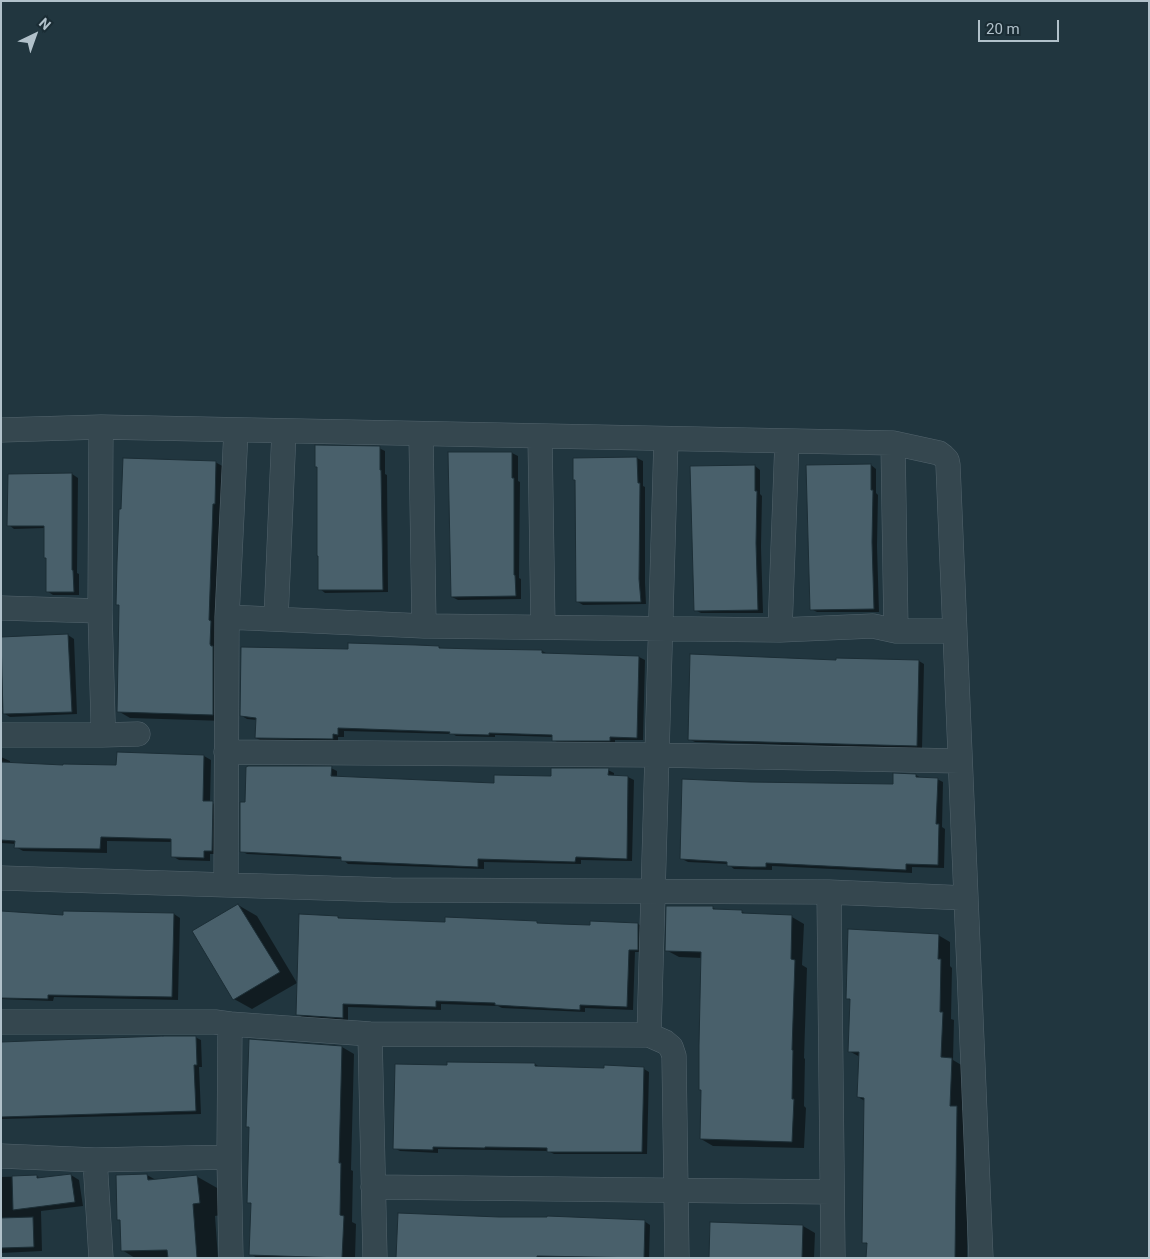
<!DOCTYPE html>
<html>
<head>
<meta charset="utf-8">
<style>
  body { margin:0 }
  #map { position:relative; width:1150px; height:1259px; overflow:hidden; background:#21363f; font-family:Roboto,sans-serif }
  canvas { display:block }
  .frame { position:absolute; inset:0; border:2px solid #b1c1ca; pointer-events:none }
  .north { position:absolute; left:10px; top:10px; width:50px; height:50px; -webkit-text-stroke:4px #1a2c34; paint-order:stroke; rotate:42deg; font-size:14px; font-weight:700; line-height:20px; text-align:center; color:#b1c1ca }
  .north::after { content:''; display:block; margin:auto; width:18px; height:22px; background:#b1c1ca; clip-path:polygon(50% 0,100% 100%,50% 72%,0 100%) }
  .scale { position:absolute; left:978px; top:20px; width:81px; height:22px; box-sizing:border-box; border:2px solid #b1c1ca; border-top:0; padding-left:6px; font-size:15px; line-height:18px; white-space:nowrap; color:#b1c1ca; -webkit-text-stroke:4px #1a2c34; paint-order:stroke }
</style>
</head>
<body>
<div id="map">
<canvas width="1150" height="1259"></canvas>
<div class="frame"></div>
<div class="north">N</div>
<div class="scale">20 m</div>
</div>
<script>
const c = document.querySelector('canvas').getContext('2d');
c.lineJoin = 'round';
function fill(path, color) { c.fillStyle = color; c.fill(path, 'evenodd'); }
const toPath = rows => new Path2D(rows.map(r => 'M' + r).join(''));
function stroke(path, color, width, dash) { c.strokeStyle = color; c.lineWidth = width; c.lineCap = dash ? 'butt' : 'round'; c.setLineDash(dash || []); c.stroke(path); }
fill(toPath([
  [379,448,385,451,385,474,387,475,388,592,325,593,320,589],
  [512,453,518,456,518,481,520,482,519,578,521,579,521,599,458,600,452,597],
  [637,458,643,461,643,486,645,487,645,583,646,604,583,605,578,602,576,480,574,459],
  [215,462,228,469,225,721,130,718,118,711,120,606,117,604],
  [871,465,876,469,876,493,878,495,877,546,879,612,817,612,811,609],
  [755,466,760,470,760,494,762,496,761,547,763,613,701,613,695,610],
  [72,474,78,478,77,573,79,574,79,595,53,595,47,591,45,528,14,529,9,525,9,475],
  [68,635,74,639,77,714,10,717,5,714,4,707,1,708,1,637],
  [439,647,442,649,542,651,548,654,639,657,645,660,643,740,615,740,615,743,559,743,553,740,553,737,495,735,495,737,456,736,453,734,344,731,344,737,338,737,338,742,262,741,256,738,257,720,247,719,242,716,349,650],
  [837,661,919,661,924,664,922,749,695,742,689,739],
  [118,754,204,756,211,760,210,802,219,806,219,854,210,854,210,861,179,860,172,856,173,842,107,841,107,853,23,851,16,847,16,844,1,843,1,757,10,761,10,763,64,766,118,766],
  [331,768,337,771,337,777,495,784,608,770,614,773,614,776,628,777,634,780,632,861,581,860,581,864,484,862,484,869,348,864,342,859,247,854,241,851,246,803],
  [916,775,921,778,937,779,943,782,942,827,945,829,944,868,912,867,912,873,772,866,772,870,734,869,728,864,688,862,682,859,750,783,894,786],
  [238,905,257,916,297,983,252,1009,234,999],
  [713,908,718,910,742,912,747,914,792,917,804,924,802,965,807,968,804,1058,805,1059,804,1106,806,1108,804,1148,713,1146,701,1139,702,1091,700,1090,702,958,679,957,666,950],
  [65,912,174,914,180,918,178,1000,54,997,53,1001,1,999,1,913,64,916],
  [338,917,343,920,446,924,536,922,539,924,591,926,591,922,638,924,644,927,643,952,635,952,633,1010,585,1008,585,1012,502,1008,498,1006,441,1004,441,1010,348,1007,348,1021,303,1018,298,1014],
  [938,935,950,942,950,966,952,968,951,1019,954,1020,953,1060,963,1066,962,1110,968,1114,967,1258,867,1258,868,1245,864,1242,865,1101,858,1097,860,1057,849,1051,851,1000,847,998],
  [195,1037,201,1040,202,1067,199,1067,201,1114,1,1119,1,1044],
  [251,1041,342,1047,354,1054,351,1170,353,1171,352,1222,356,1224,355,1258,257,1258,251,1254,252,1204,248,1202,251,1128,248,1126],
  [497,1063,535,1064,541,1068,605,1070,644,1069,649,1072,647,1154,554,1154,548,1151,438,1149,438,1153,400,1151,394,1148,448,1066],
  [71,1175,79,1180,83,1206,41,1211,42,1251,1,1253,1,1177,37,1176,42,1179],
  [147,1175,156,1180,196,1176,219,1189,221,1215,215,1216,218,1258,135,1258,122,1250],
  [499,1218,644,1221,650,1225,649,1258,398,1258],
  [803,1226,815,1233,814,1258,710,1258]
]), '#0007');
const building = toPath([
  [315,445,380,446,380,470,381,470,383,590,318,590,318,556,317,556,317,467,315,467,315,445],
  [448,452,512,452,512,478,514,478,514,575,515,575,516,596,451,597,448,452],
  [637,457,638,483,640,483,639,579,641,602,576,602,575,480,573,480,573,458,637,457],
  [123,458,216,461,215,504,213,504,209,620,211,621,210,644,211,646,213,646,213,715,117,712,119,605,116,605,117,562,119,509,121,509,123,458],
  [871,464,871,490,873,490,872,542,874,609,810,610,806,465,871,464],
  [755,465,755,491,757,491,756,543,758,610,694,611,690,466,755,465],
  [72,473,72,570,73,570,74,592,46,592,46,558,44,558,44,526,7,526,8,474,72,473],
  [68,634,72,712,3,714,1,637,68,634],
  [348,643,416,645,439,646,439,648,477,649,542,650,542,653,639,656,637,738,610,737,610,741,552,741,552,735,489,733,489,735,449,734,450,732,338,728,338,735,333,734,333,739,255,738,256,718,240,716,241,647,348,649,348,643],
  [690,654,836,660,836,658,919,660,917,746,688,740,690,654],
  [117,752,204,755,203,801,213,801,212,851,204,851,204,858,171,857,171,839,101,837,100,849,14,848,15,841,1,840,1,762,63,765,63,764,116,765,117,752],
  [248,766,332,766,331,776,494,783,494,775,551,776,551,768,609,768,608,775,628,776,627,859,576,857,575,862,478,859,478,867,341,861,341,857,240,852,240,802,245,802,246,767,248,766],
  [893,773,916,774,916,777,938,778,936,824,939,824,938,865,906,864,906,870,766,863,766,867,751,867,727,866,727,862,680,859,682,779,750,782,893,784,893,773],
  [238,904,280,972,233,1000,192,931,238,904],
  [666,906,713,906,713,909,742,910,742,913,792,915,791,959,795,960,792,1050,793,1050,792,1099,794,1099,792,1142,700,1139,701,1090,699,1090,699,1045,701,952,665,951,666,906],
  [1,911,63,915,63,911,174,913,172,997,48,995,48,999,1,998,1,911],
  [299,914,338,916,338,918,445,922,445,917,537,921,537,923,560,924,590,925,590,921,638,923,638,950,629,950,627,1007,580,1005,580,1010,495,1005,495,1003,436,1001,436,1007,343,1004,343,1018,296,1015,299,914],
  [848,929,939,934,938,959,941,959,940,1012,943,1012,941,1057,952,1058,950,1106,957,1106,955,1258,866,1258,867,1243,862,1243,864,1098,857,1097,859,1052,848,1052,850,999,846,999,848,929],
  [163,1036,196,1036,197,1065,194,1065,196,1111,1,1117,1,1042,163,1036],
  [249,1039,342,1046,339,1163,341,1163,340,1215,344,1216,342,1258,249,1255,251,1203,247,1203,249,1127,246,1127,249,1039],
  [447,1062,535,1063,535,1066,604,1068,604,1065,644,1067,642,1152,547,1152,547,1148,485,1147,485,1148,433,1147,433,1150,393,1149,395,1064,447,1065,447,1062],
  [71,1174,75,1202,13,1210,12,1176,37,1175,37,1178,71,1174],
  [147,1174,148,1180,197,1175,200,1203,193,1204,197,1258,168,1258,167,1250,121,1251,120,1220,117,1220,116,1175,147,1174],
  [398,1213,499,1217,547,1217,547,1216,645,1220,644,1258,537,1256,537,1258,396,1258,398,1213],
  [33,1217,34,1247,1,1248,1,1218,33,1217],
  [710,1222,803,1225,802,1258,709,1258,710,1222]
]);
fill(building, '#49606b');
stroke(building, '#1c2e36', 1);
const minor = toPath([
  [1,430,101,427,893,443,939,453,943,456,947,460,948,465,981,1258],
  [421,434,424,626],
  [540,436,543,627],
  [893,443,896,631],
  [1,608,100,611,103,721,102,735,1,735],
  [100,611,101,427],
  [227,617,236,430],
  [276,619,284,431],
  [780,630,787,441],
  [102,735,138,734],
  [226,752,656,755,960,761],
  [1,878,391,890,829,892,833,1258],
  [226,885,227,617,424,626,780,630,873,626,896,631,954,631],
  [829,892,966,898],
  [1,1022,215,1022,230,1024,229,1157,95,1160,101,1258],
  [230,1024,370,1034,649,1035,665,1042,671,1047,674,1056,677,1258],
  [370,1034,375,1258],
  [649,1035,666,439],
  [1,1156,95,1160],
  [229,1157,231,1258],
  [373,1187,832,1192]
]);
stroke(minor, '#53646d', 25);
stroke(minor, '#35474f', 24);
</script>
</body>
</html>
